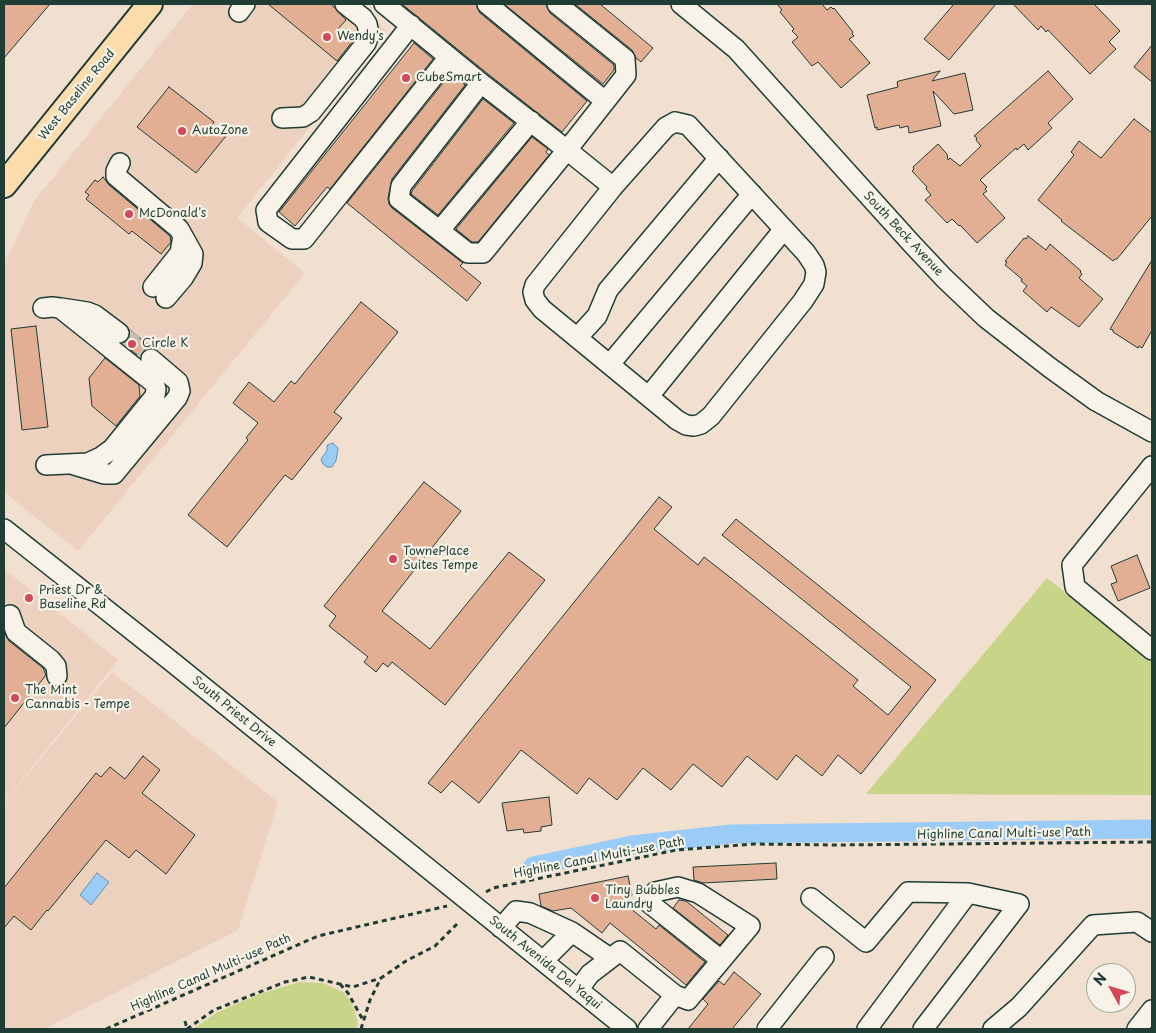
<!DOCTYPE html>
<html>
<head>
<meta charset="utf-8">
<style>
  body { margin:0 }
  #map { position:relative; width:1156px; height:1033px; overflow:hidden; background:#f1dfcf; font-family:"Playpen Sans",sans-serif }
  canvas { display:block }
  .frame { position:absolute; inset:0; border:5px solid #1f3d34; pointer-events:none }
  .north { position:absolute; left:1086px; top:963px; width:50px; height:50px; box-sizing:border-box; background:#f7f3e8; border:1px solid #a1aaa0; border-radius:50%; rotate:309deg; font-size:14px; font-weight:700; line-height:20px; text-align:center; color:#1f3d34 }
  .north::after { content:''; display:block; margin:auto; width:18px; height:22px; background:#d1495b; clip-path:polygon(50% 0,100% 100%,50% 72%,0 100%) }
</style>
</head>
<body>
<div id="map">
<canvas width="1156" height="1033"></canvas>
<div class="frame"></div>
<div class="north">N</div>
</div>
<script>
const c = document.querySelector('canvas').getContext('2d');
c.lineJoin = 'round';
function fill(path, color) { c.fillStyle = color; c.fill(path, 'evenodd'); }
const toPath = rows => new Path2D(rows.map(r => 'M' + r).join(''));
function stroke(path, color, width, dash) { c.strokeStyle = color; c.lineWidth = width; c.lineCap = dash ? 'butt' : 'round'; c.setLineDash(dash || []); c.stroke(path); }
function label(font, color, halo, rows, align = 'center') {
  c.font = font + ' "Playpen Sans",sans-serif'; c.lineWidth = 4.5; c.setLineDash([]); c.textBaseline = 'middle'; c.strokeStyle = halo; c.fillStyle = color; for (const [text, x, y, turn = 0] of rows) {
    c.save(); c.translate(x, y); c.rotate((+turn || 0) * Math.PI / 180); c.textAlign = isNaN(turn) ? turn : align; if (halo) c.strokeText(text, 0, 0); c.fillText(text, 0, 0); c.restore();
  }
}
fill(toPath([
  [193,4,354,4,387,31,237,218,305,273,78,551,4,492,4,260,10,253,34,201],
  [4,569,118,660,4,802],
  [112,672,278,802,238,930,44,1029,4,1029,4,803]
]), '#ecd1be');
fill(toPath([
  [1047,578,1152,662,1152,795,866,794],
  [299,982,323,983,343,992,352,1003,358,1023,357,1029,193,1029,216,1013,257,995]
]), '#c8d588');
const water = toPath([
  [333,443,338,448,336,461,332,467,327,467,323,464,321,459,327,451,327,445,333,443],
  [97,873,109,882,91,905,80,895,97,873]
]);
fill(water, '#9accf7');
stroke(water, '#6993a9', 1);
stroke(toPath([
  [533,866,632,845,731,834,1152,829]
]), '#9accf7', 19);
const building = toPath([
  [4,4,50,4,4,58,4,4],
  [268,4,331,4,346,20,337,30,352,42,337,61,268,4],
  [402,4,476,4,480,13,587,101,562,132,488,74,402,4],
  [504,4,546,4,550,13,614,65,614,70,603,84,504,4],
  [575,4,600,4,653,48,641,62,636,58,632,50,575,4],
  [777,4,822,4,827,10,831,7,833,9,834,8,853,32,852,34,854,36,849,39,870,63,841,88,818,62,812,66,792,42,798,37,792,31,794,29,780,12,782,10,777,4],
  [954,4,996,4,949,60,924,39,954,4],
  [1013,4,1094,4,1120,31,1109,42,1116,49,1090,74,1048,30,1046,32,1041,26,1038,30,1013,4],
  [414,43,433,59,330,189,327,187,295,226,279,212,414,43],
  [1152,45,1152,82,1134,67,1152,45],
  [940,71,932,81,965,73,973,110,954,114,933,91,941,126,909,133,908,126,900,128,899,125,877,130,877,127,875,128,867,95,898,87,897,82,899,81,940,71],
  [1048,71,1073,99,1048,123,1052,128,1028,150,1024,144,1017,150,1016,148,980,180,987,187,985,189,987,191,983,194,1005,218,977,243,960,225,959,226,952,219,947,223,925,200,931,195,926,189,927,187,912,171,914,169,913,167,938,144,947,154,948,160,950,158,960,166,981,146,976,140,977,138,974,136,1048,71],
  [451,73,465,85,392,179,388,198,389,204,392,208,463,263,460,266,481,283,467,301,347,203,451,73],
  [169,87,214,122,212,125,226,136,196,173,137,127,169,87],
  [483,99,514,123,438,215,411,194,412,191,483,99],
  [1134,119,1152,133,1152,216,1117,259,1115,259,1113,261,1061,221,1062,220,1038,200,1074,155,1071,152,1079,141,1101,158,1134,119],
  [532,137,548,149,546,152,549,155,478,242,472,242,456,229,532,137],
  [103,177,109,185,170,236,171,242,161,254,132,231,129,234,86,199,89,195,85,192,95,180,98,182,103,177],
  [1028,236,1046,250,1050,244,1081,271,1080,272,1082,274,1079,278,1103,299,1079,327,1051,307,1047,312,1023,291,1027,286,1021,281,1022,279,1005,265,1007,262,1005,261,1024,238,1026,239,1028,236],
  [1152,260,1152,330,1142,348,1139,346,1138,348,1113,332,1113,330,1110,329,1152,260],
  [361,302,398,332,334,412,342,418,292,480,285,475,227,547,188,515,248,440,246,438,258,423,233,403,249,382,274,402,291,381,295,384,361,302],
  [36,326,48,427,22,430,11,329,36,326],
  [130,330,152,348,143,351,140,357,123,344,128,339,130,330],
  [105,358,139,385,140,396,116,426,92,406,89,378,105,358],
  [424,482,461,511,382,611,430,649,509,552,545,580,445,705,392,662,388,667,383,663,376,672,364,662,368,657,329,626,336,616,324,606,424,482],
  [659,497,672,507,654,529,698,565,704,557,731,578,858,680,853,686,888,715,911,687,722,535,736,519,936,680,861,774,838,755,822,776,796,755,777,780,747,756,722,787,693,764,671,790,643,768,617,800,589,778,577,794,521,750,479,803,452,781,441,793,428,783,659,497],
  [1137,555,1150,588,1118,601,1111,584,1117,582,1111,566,1137,555],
  [4,632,9,641,43,668,46,675,4,728,4,632],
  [143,756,160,770,142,793,195,835,166,874,136,850,129,858,106,840,48,911,47,910,31,930,14,916,4,928,4,888,96,773,101,777,110,767,125,779,143,756],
  [549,797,552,825,541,827,541,831,524,833,523,829,507,831,502,803,549,797],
  [776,863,777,879,703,883,694,880,693,867,776,863],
  [628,876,632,895,625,904,656,929,659,925,705,962,686,985,610,923,602,933,571,908,553,911,541,906,539,894,628,876],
  [679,900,686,901,728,935,720,945,673,908,679,900],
  [734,972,761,994,732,1029,688,1029,708,1004,703,999,719,981,724,985,734,972]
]);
fill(building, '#e2af95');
stroke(building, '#1f3d34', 1);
stroke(toPath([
  [119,333,151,359]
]), '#c7bfb0', 19, [19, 9]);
const minor = toPath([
  [384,4,481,83,567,150,626,75,625,59,557,4],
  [487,4,605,101],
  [681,4,736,49,912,244,944,278,986,318,1049,367,1096,401,1152,432],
  [239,12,245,4],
  [411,25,266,210,268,222,292,239,304,239,449,57],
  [481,83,401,186,399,199,468,253,483,253,567,150,613,187],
  [282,118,303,117,311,112,366,43,369,34,367,24,363,18,345,4],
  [675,122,688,125,806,253,814,265,816,272,814,284,803,301,711,416,701,424,694,426,686,425,677,420,542,309,535,300,533,292,535,285,613,187,666,127,675,122],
  [120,163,116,171,116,176,179,229,193,254,192,263,183,278,166,298],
  [440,230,531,121],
  [153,287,180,253,183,236],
  [43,308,52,307,60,308,154,383,156,389,155,396,112,449,101,457,88,463,46,465],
  [61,308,87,312,95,315,119,333],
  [577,338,597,316,608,290,719,158],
  [610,364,752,194],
  [649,396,784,229],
  [74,465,104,474,114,474,177,398,180,391,178,382,151,359],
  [1152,466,1072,565,1075,587,1152,650],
  [4,529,171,661,627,1029],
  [10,615,16,632,51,660,56,666,57,676],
  [811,898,866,942,908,892,968,893,1019,904,923,1029],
  [501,928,516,911,530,913,572,932],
  [543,961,572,932,610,958],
  [578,990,590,974,620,951,675,995],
  [648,1029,675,995,688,1000,750,926,698,893,678,887,655,892,648,902,721,960],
  [767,1029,824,957],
  [867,1029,968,893],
  [993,1029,1019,1007,1093,925,1137,922,1152,932],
  [1137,1029,1152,1010]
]);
const major = toPath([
  [4,185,150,4]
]);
stroke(minor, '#1f3d34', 22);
stroke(major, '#1f3d34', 28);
stroke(toPath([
  [486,892,493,888,676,850,754,844,836,845,1152,842],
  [340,984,348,993,363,1020],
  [185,1021,187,1029],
  [106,1029,318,936,447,906],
  [187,1029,214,1010,285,982,309,977,353,987,381,978],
  [361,1029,370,1000,381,978,406,961,435,946,459,922]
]), '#1f3d34', 3, [5, 4]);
stroke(minor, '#f7f3e8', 19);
stroke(major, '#fcdcac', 24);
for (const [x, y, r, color] of [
  [327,37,5,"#d1495b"],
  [406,78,5,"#d1495b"],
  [182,131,5,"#d1495b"],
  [129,214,5,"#d1495b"],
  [132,344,5,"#d1495b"],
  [393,559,5,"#d1495b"],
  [29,598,5,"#d1495b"],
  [15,698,5,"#d1495b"],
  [595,898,5,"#d1495b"]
]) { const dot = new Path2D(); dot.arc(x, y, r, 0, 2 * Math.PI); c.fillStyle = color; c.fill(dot); stroke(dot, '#f7f3e8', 2); }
label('12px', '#1f3d34', '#f7f3e8', [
  ["Wendy's",337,37],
  ["CubeSmart",416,78],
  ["AutoZone",192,131],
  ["McDonald's",139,214],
  ["Circle K",142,344],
  ["TownePlace",403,552],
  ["Suites Tempe",403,566],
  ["Priest Dr &",39,591],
  ["Baseline Rd",39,605],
  ["The Mint",25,691],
  ["Cannabis - Tempe",25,705],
  ["Tiny Bubbles",605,891],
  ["Laundry",605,905]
], 'left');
label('12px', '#1f3d34', '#f7f3e8', [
  ["West Baseline Road",77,95,-51],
  ["South Beck Avenue",903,234,47],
  ["South Priest Drive",234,712,39],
  ["Highline Canal Multi-use Path",1004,834,-1],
  ["Highline Canal Multi-use Path",599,858,-11],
  ["South Avenida Del Yaqui",545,963,39],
  ["Highline Canal Multi-use Path",211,973,-24]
]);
</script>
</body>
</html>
